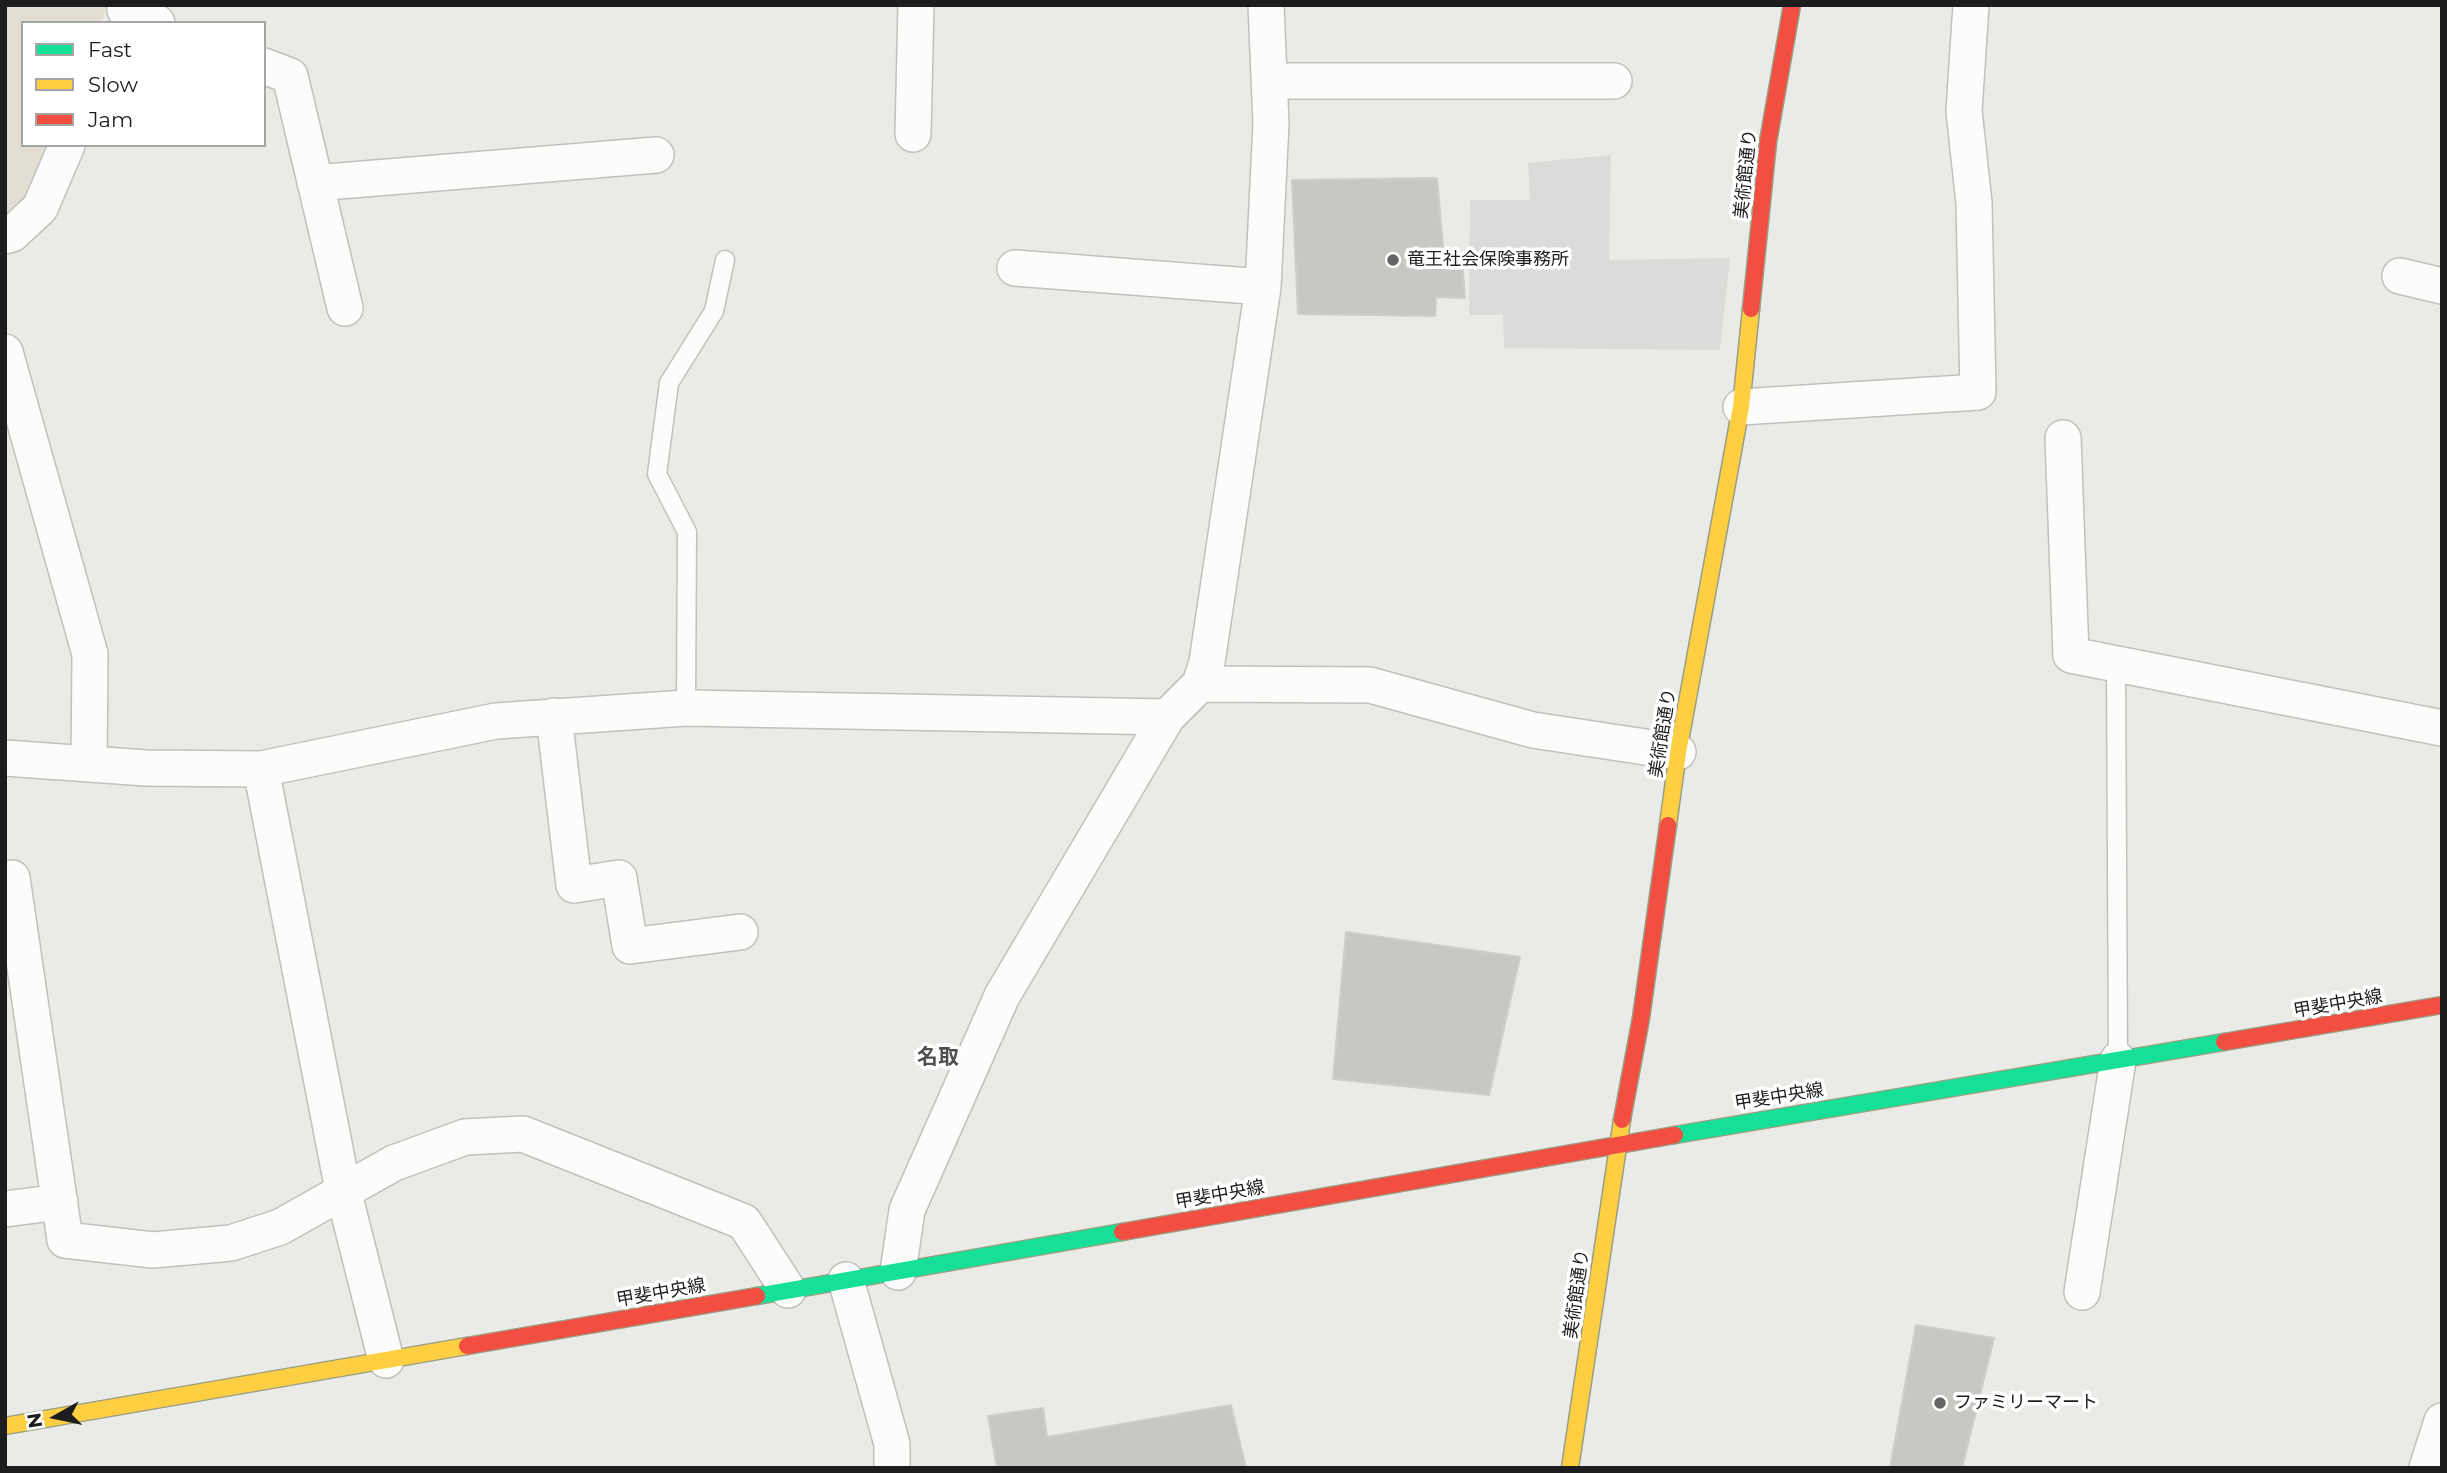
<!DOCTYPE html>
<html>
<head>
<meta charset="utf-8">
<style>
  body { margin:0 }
  #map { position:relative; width:2447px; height:1473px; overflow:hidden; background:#eaebe6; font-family:Montserrat,sans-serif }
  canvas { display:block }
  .frame { position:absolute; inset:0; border:7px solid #1d1d1d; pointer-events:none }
  .legend { position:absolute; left:21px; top:21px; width:245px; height:126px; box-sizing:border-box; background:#fff; border:2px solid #a5a5a5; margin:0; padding:9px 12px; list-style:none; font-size:21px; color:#1d1d1d }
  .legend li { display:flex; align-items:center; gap:14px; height:35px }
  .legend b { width:35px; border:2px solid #a5a5a5 }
  .north { position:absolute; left:21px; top:1382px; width:70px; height:70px; -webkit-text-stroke:5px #fff; paint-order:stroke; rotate:261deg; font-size:19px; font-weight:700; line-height:28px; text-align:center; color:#1d1d1d }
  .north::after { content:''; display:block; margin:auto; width:24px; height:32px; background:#1d1d1d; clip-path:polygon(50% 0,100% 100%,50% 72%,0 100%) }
</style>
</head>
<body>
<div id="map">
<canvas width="2447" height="1473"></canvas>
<div class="frame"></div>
<ul class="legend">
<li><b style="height:9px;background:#16e098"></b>Fast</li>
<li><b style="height:9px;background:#ffcf43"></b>Slow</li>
<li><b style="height:9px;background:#f24e42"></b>Jam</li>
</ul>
<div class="north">N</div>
</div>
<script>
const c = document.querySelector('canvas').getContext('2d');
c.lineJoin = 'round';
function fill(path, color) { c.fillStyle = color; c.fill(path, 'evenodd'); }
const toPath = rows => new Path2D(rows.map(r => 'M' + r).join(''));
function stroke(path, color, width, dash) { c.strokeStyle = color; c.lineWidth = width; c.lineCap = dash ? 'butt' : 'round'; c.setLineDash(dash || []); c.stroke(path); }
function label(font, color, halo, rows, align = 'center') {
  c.font = font + ' Montserrat,"Noto Sans JP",sans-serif'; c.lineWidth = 7; c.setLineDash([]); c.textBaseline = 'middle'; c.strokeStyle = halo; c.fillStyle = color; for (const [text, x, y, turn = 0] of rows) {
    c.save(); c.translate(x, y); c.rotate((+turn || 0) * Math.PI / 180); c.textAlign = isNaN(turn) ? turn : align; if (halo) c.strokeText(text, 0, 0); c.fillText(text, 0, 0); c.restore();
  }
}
fill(toPath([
  [5,5,108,5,101,23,23,23,23,145,53,145,21,226,5,218]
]), '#e3ded4');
fill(toPath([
  [1611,155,1609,260,1730,258,1720,350,1504,348,1503,315,1469,315,1470,200,1530,200,1528,163]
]), '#dbdcd9');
const building = toPath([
  [1437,178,1444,258,1462,257,1465,298,1436,297,1435,316,1298,314,1292,180,1437,178],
  [1346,932,1520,957,1489,1095,1333,1079,1346,932],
  [1916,1325,1994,1338,1962,1468,1890,1468,1916,1325],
  [1231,1405,1246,1468,997,1468,988,1416,1043,1408,1047,1437,1231,1405]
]);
fill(building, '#c7c8c3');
stroke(building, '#cdcec8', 2);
const lane = toPath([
  [2116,664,2118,1060],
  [686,708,687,532,657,474,669,383,714,311,725,260]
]);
const street = toPath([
  [125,10,157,23],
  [264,66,290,76,345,308],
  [1270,81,1614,81],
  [913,134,916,5],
  [315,183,656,155],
  [5,236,12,234,40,208,67,145],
  [1015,268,1263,287],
  [2400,276,2442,286],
  [5,352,90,654,89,764],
  [1741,407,1978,392,1974,203,1964,111,1971,5],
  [2063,438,2071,655,2442,728],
  [1200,684,1370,685,1533,730,1678,752],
  [554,716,574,885,619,878,630,946,740,932],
  [5,758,146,768,261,769,496,721,686,708,1167,717],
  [261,769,343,1190,386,1360],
  [12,878,65,1240,153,1250,231,1243,280,1227,394,1163,465,1137,523,1134,744,1222,788,1290],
  [5,1209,60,1202],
  [898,1272,907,1210,1002,996,1167,717,1200,684,1207,662,1263,287,1271,123,1266,5],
  [846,1280,892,1444,892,1468],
  [2082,1292,2118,1060],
  [2427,1468,2442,1421]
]);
const fast = toPath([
  [1675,1135,2224,1042],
  [757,1296,1122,1232]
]);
const slow = toPath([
  [1668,825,1678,752,1741,407,1751,309],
  [5,1426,467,1346],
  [1570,1468,1622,1120]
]);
const jam = toPath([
  [1751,309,1768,142,1792,5],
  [2224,1042,2442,1005],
  [1622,1120,1641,1018,1668,825],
  [1122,1232,1675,1135],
  [467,1346,757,1296]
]);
stroke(lane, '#c0c1be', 21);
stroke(street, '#c0c1be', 38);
stroke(fast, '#999e85', 19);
stroke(slow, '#999e85', 19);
stroke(jam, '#999e85', 19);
stroke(lane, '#fcfcfb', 18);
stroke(street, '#fcfcfb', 35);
stroke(fast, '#16e098', 16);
stroke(slow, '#ffcf43', 16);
stroke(jam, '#f24e42', 16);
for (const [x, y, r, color] of [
  [1393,260,7,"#656563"],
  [1940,1403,7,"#656563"]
]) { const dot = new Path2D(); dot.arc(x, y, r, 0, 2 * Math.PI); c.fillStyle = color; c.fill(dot); stroke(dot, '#fff', 2.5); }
label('18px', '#1d1d1d', '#fff', [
  ["美術館通り",1746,174,-84],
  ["美術館通り",1663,733,-81],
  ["甲斐中央線",2338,1004,-10],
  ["甲斐中央線",1779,1097,-9],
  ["甲斐中央線",1220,1195,-10],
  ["甲斐中央線",661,1293,-10],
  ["美術館通り",1577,1294,-82]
]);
label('18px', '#1d1d1d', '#fff', [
  ["竜王社会保険事務所",1407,260],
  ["ファミリーマート",1954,1403]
], 'left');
label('bold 21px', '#505050', '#fff', [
  ["名取",938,1058]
]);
</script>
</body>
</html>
